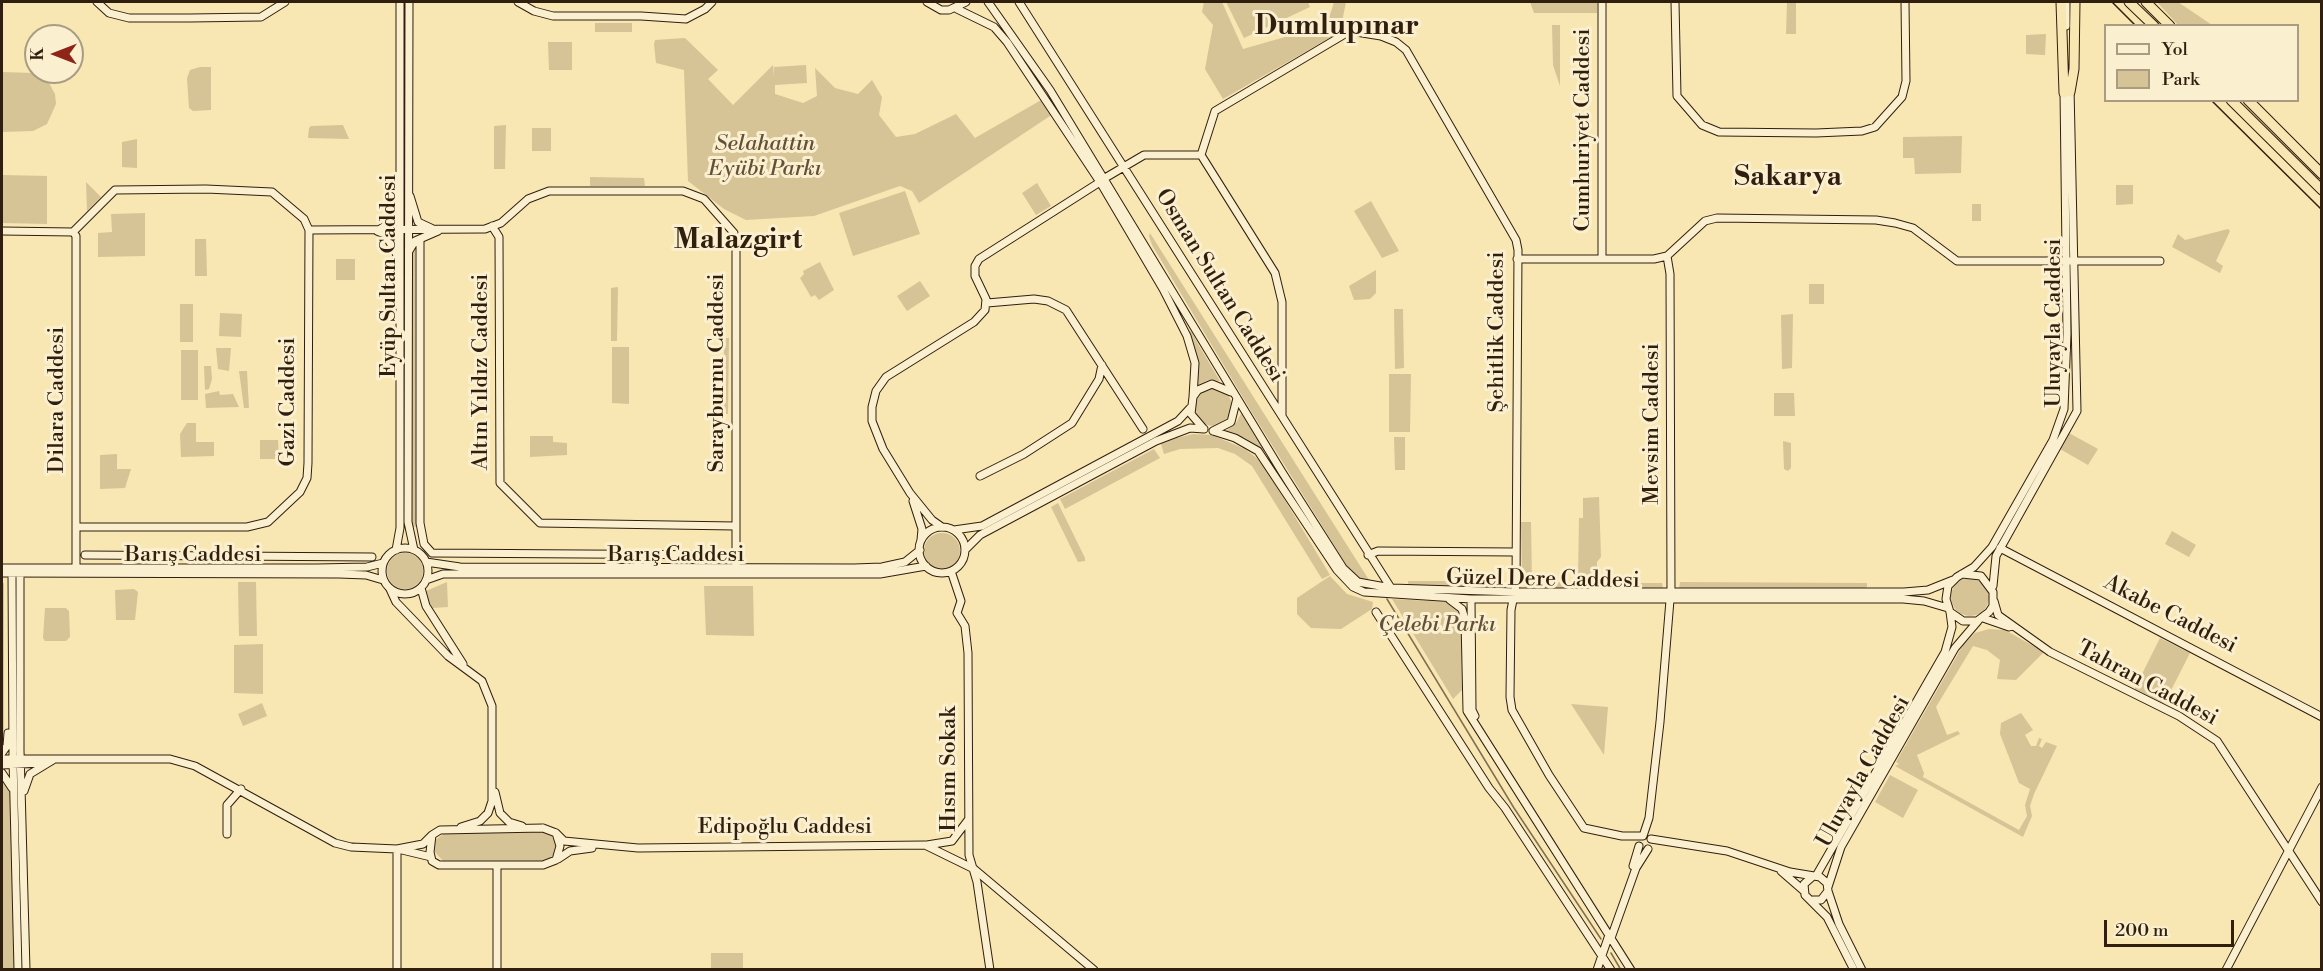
<!DOCTYPE html>
<html>
<head>
<meta charset="utf-8">
<style>
  body { margin:0 }
  #map { position:relative; width:2323px; height:971px; overflow:hidden; background:#f8e6b3; font-family:"Libre Bodoni",serif }
  canvas { display:block }
  .frame { position:absolute; inset:0; border:3px solid #301f0f; pointer-events:none }
  .legend { position:absolute; left:2104px; top:24px; width:195px; height:78px; box-sizing:border-box; background:#faefce; border:2px solid #a99c82; margin:0; padding:8px 10px; list-style:none; font-size:18px; color:#301f0f }
  .legend li { display:flex; align-items:center; gap:12px; height:30px }
  .legend b { width:30px; border:2px solid #a99c82 }
  .north { position:absolute; left:24px; top:24px; width:60px; height:60px; box-sizing:border-box; background:#faefce; border:2px solid #a99c82; border-radius:50%; rotate:270deg; font-size:16px; font-weight:700; line-height:24px; text-align:center; color:#301f0f }
  .north::after { content:''; display:block; margin:auto; width:21px; height:27px; background:#8f2418; clip-path:polygon(50% 0,100% 100%,50% 72%,0 100%) }
  .scale { position:absolute; left:2104px; top:920px; width:130px; height:27px; box-sizing:border-box; border:3px solid #301f0f; border-top:0; padding-left:8px; font-size:18px; line-height:21px; white-space:nowrap; color:#301f0f; -webkit-text-stroke:4px #faefce; paint-order:stroke }
</style>
</head>
<body>
<div id="map">
<canvas width="2323" height="971"></canvas>
<div class="frame"></div>
<ul class="legend">
<li><b style="height:8px;background:#faefce"></b>Yol</li>
<li><b style="height:16px;background:#d6c497"></b>Park</li>
</ul>
<div class="north">K</div>
<div class="scale">200 m</div>
</div>
<script>
const c = document.querySelector('canvas').getContext('2d');
c.lineJoin = 'round';
function fill(path, color) { c.fillStyle = color; c.fill(path, 'evenodd'); }
const toPath = rows => new Path2D(rows.map(r => 'M' + r).join(''));
function stroke(path, color, width, dash) { c.strokeStyle = color; c.lineWidth = width; c.lineCap = dash ? 'butt' : 'round'; c.setLineDash(dash || []); c.stroke(path); }
function label(font, color, halo, rows, align = 'center') {
  c.font = font + ' "Libre Bodoni",serif'; c.lineWidth = 6; c.setLineDash([]); c.textBaseline = 'middle'; c.strokeStyle = halo; c.fillStyle = color; for (const [text, x, y, turn = 0] of rows) {
    c.save(); c.translate(x, y); c.rotate((+turn || 0) * Math.PI / 180); c.textAlign = isNaN(turn) ? turn : align; if (halo) c.strokeText(text, 0, 0); c.fillText(text, 0, 0); c.restore();
  }
}
fill(toPath([
  [1204,2,1222,2,1243,49,1327,25,1334,2,1346,2,1340,32,1223,99,1205,69,1213,25,1202,12],
  [1226,2,1308,2,1310,7,1244,38],
  [1530,2,1597,2,1597,13,1534,13],
  [1787,2,1796,2,1796,34,1786,34],
  [2157,2,2178,2,2212,25,2178,25],
  [595,23,632,23,632,32,595,32],
  [1552,25,1560,25,1560,86,1553,65],
  [2046,34,2045,55,2026,54,2026,35],
  [685,38,718,70,708,79,733,105,773,65,774,77,774,67,806,65,807,83,775,85,775,94,803,103,817,96,815,68,835,88,858,94,872,80,882,97,879,115,896,137,915,134,956,114,975,138,1043,99,1053,114,919,203,912,191,900,186,814,216,746,220,724,209,688,181,684,70,656,63,654,44,655,40],
  [548,42,572,42,572,70,549,70],
  [200,67,211,67,211,110,193,111,189,108,187,78,190,70],
  [2,72,33,73,49,83,55,94,56,104,47,124,33,131,2,132],
  [343,125,349,139,308,138,309,128,311,126],
  [506,125,505,169,494,169,494,126],
  [532,128,551,128,551,151,532,151],
  [1962,136,1961,173,1915,174,1914,158,1903,158,1903,137],
  [137,139,137,168,122,167,122,142],
  [2,175,47,176,47,224,2,223],
  [590,177,644,178,645,186,590,186],
  [86,182,101,197,87,211],
  [1037,183,1051,206,1036,215,1022,193],
  [2116,185,2133,185,2133,204,2116,205],
  [905,191,920,234,853,256,839,213],
  [1371,201,1399,251,1382,258,1354,211],
  [1972,204,1981,204,1981,221,1972,221],
  [145,213,145,256,98,257,98,233,112,232,111,214],
  [2228,229,2230,231,2216,261,2223,266,2220,273,2172,247,2178,234,2185,240],
  [1150,233,1369,580,1365,582,1352,574,1251,411,1152,245,1149,236],
  [195,239,206,239,207,276,195,276],
  [415,246,416,527,411,526,411,253],
  [336,259,355,259,355,280,336,280],
  [820,262,834,290,819,300,815,295,811,297,800,278,804,274,803,271],
  [1376,270,1376,293,1370,299,1354,300,1349,286],
  [920,281,930,296,907,311,897,296],
  [1809,284,1824,284,1824,304,1809,304],
  [618,287,617,341,611,341,611,288],
  [180,304,193,304,193,342,180,342],
  [1394,309,1403,309,1404,368,1395,369],
  [220,313,242,314,241,337,219,336],
  [1793,314,1792,368,1782,369,1781,315],
  [1191,330,1198,344,1220,381,1208,380,1198,385,1198,368,1189,334],
  [724,338,729,338,728,414,724,414],
  [612,347,629,347,629,404,612,403],
  [216,348,231,348,229,371,218,369],
  [181,350,198,350,198,400,181,400],
  [204,366,211,366,212,379,209,389,205,390],
  [239,371,247,371,249,408,244,408],
  [1389,374,1411,374,1410,432,1389,432],
  '1194 407a19 19 0 1 1 38 0a19 19 0 1 1-38 0Z',
  [219,391,220,395,233,394,239,407,206,408,205,394],
  [1774,393,1794,393,1795,416,1774,416],
  [1242,412,1266,451,1265,452,1245,438,1226,431,1236,423],
  [187,423,196,423,196,442,214,442,214,456,181,457,180,434],
  [2069,433,2098,449,2088,465,2060,449],
  [1193,434,1212,435,1245,449,1262,462,1330,575,1322,579,1252,466,1235,454,1218,448,1180,449,1164,454,1161,444,1164,441],
  [530,436,553,436,553,442,567,443,567,455,530,457],
  [1394,437,1405,437,1405,470,1395,470],
  [260,440,278,440,279,459,260,459],
  [1783,441,1791,443,1791,468,1788,471,1784,469],
  [1154,449,1160,458,1065,509,1060,499],
  [117,454,117,469,131,469,125,488,100,489,100,455],
  [1599,497,1601,557,1597,562,1597,580,1578,580,1579,518,1583,518,1583,498],
  [1058,503,1085,558,1085,561,1078,562,1051,507],
  [1521,522,1531,522,1532,582,1579,582,1578,589,1526,588,1522,580],
  [2172,531,2196,545,2189,557,2165,544],
  '924 551a18 18 0 1 1 36 0a18 18 0 1 1-36 0Z',
  '387 571a18 18 0 1 1 36 0a18 18 0 1 1-36 0Z',
  [1330,576,1347,594,1373,602,1372,609,1341,629,1311,628,1297,614,1297,598],
  '1951 597a19 19 0 1 1 38 0a19 19 0 1 1-38 0Z',
  [1408,581,1505,581,1505,589,1408,586],
  [238,582,256,582,257,636,239,636],
  [447,582,448,607,432,608,424,595,426,591],
  [1680,582,1867,583,1867,587,1858,590,1679,589],
  [2,583,4,583,4,741,2,746],
  [1595,583,1662,583,1663,588,1594,588],
  [704,586,753,586,754,636,706,635],
  [134,589,138,592,135,620,116,620,115,590],
  [1392,599,1448,602,1457,609,1461,616,1462,690,1453,699],
  [45,608,66,608,69,611,70,637,66,641,45,641,43,638],
  [1989,629,2005,630,2044,652,2016,680,1997,679,2000,660,1987,650,1973,646,1936,707,1947,735,1958,731,1960,734,1917,755,1924,773,1923,777,2019,830,2027,816,2025,805,2030,789,2019,783,2000,734,2001,723,2021,713,2033,730,2025,735,2031,746,2036,746,2039,738,2042,739,2039,746,2042,748,2046,742,2057,746,2034,794,2030,806,2032,816,2023,837,1895,766,1899,764,1896,762,1963,645,1975,633],
  [2160,638,2190,653,2163,706,2134,690],
  [263,644,263,694,234,693,234,645],
  [262,703,267,716,243,726,238,714],
  [1571,704,1608,707,1604,755],
  [1890,775,1918,790,1903,818,1875,802],
  [2,782,12,791,14,969,2,969],
  [542,831,551,835,556,844,555,854,546,861,444,862,433,850,434,841,446,832],
  [711,953,743,953,743,969,711,969]
]), '#d6c497');
stroke(toPath([
  [1387,599,1514,808,1601,939],
  [1611,953,1621,970]
]), '#7f6e50', 1.5);
const secondary = toPath([
  [97,2,109,13,129,18,190,18,261,17,285,2],
  [409,2,408,522,414,550],
  [518,2,534,11,553,16,641,16,686,19,705,9,712,2],
  [927,2,941,10,949,10,966,2],
  [988,2,1050,90,1282,472,1343,568,1358,582,1391,588,1516,592,1904,592,1928,590,1953,580],
  [1019,2,1391,588],
  [1602,2,1602,259],
  [1675,2,1677,96,1702,125,1719,132,1816,133,1862,131,1875,127,1902,97,1906,81,1905,2],
  [957,9,994,27,1007,42,1100,182,1163,289,1187,336,1195,363,1193,397],
  [2066,26,2066,2],
  [1201,155,1275,273,1282,302,1282,416],
  [1105,178,1144,155,1201,155,1215,111,1350,31,1381,36,1396,42,1406,50,1516,240,1518,250,1516,585,1511,610,1510,697,1512,710,1549,775,1584,828,1622,836,1642,836],
  [410,196,418,222,431,228],
  [492,226,499,237,500,483,540,523,735,526],
  [309,230,485,229,501,223,528,199,549,191,683,191,704,199,734,233,736,249,736,568],
  [2,231,73,232,115,190,206,189,272,192,304,219,309,230,308,463,307,478,300,492,268,522,247,527,76,527],
  [377,231,393,221,397,213],
  [73,232,76,236,76,568],
  [379,232,385,234,397,255],
  [420,239,420,523,424,544,432,553,736,555],
  [409,251,415,241,438,231],
  [1667,256,1670,274,1671,592],
  [1517,259,1654,259,1667,256,1705,221,1717,218,1876,220,1895,223,1913,228,1957,261,2160,261],
  [987,303,1034,299,1048,301,1066,310,1143,429],
  [1203,428,1191,414,1193,397,1198,390,1212,384,1231,392],
  [1213,431,1235,438,1258,451,1337,570,1353,587,1364,592,1471,599,1903,599,1924,601,1948,608],
  [1213,431,1231,422,1237,398],
  [980,476,1024,454,1072,423,1099,379,1102,365],
  [913,501,922,529,921,540],
  [942,527,932,520,910,493,883,449,872,421,872,407,876,391,886,377,974,322,985,310,986,299,975,276,975,266,979,259,1100,182],
  '919 550a23 23 0 1 1 46 0a23 23 0 1 1-46 0Z',
  [954,530,982,526,1178,421,1190,408],
  '382 571a23 23 0 1 1 46 0a23 23 0 1 1-46 0Z',
  [2000,548,2322,717],
  [396,550,400,528,400,2],
  [965,550,980,535,1156,441,1190,428,1204,429],
  [85,555,372,557],
  [1368,555,1378,551,1515,552],
  [426,562,460,567,854,568,882,567,905,562,920,550],
  [2,568,317,568,367,567,383,563],
  [951,571,961,601,957,613,965,626,968,653,969,855,977,882,990,970],
  [2,573,339,574,366,575,383,580],
  [12,573,13,759,18,970],
  [20,573,20,750,26,970],
  [1962,574,1981,576,1993,592,1993,606,1989,612,1977,621,1963,621,1950,612,1946,599,1948,586,1957,577,1974,567,1992,547,2053,440,2064,409,2067,334,2064,91],
  [426,580,443,574,880,574,926,566],
  [1993,586,1996,556,2077,411,2070,88],
  [421,588,426,606,463,664],
  [390,589,396,602,448,656,482,681,492,706,492,801,488,813,480,821,461,827],
  [1471,599,1472,710,1475,716],
  [1450,600,1462,609,1465,620,1467,711,1631,970],
  [1994,601,1998,615,2050,652,2179,716,2217,741,2322,902],
  [1376,612,1489,788,1505,808,1611,970],
  [1983,618,2009,627],
  [2,753,7,746,8,733],
  [2,759,170,759,195,766,335,843,351,847,397,849,423,844,432,835],
  [2,765,41,763],
  [2,773,12,788],
  [24,791,30,774,53,760],
  [495,792,500,813,509,822,522,826],
  [543,828,556,833,560,846,556,860,543,865,439,865,432,861,430,852,432,835,440,830,543,828],
  [556,833,564,841,638,848,925,845,974,869,1094,970],
  [227,834,227,805,241,789],
  [1643,836,1649,818,1660,722,1670,600],
  [1651,839,1727,851,1790,872,1820,877,1827,883,1828,891,1821,900,1813,900],
  [927,845,952,841,968,820],
  [397,849,397,970],
  [402,850,431,857],
  [558,859,570,851,592,848],
  [497,865,497,970],
  [1633,866,1639,846],
  [1781,871,1804,891],
  [1816,876,1945,652,1952,627,1950,612],
  [1812,877,1804,884,1805,895,1827,917,1854,970],
  [1828,887,1841,847,1955,648,1978,621],
  [1828,891,1839,924,1862,970],
  [1611,938,1636,868,1648,849],
  [1597,970,1609,935],
  [2226,970,2322,787]
]);
const highway = toPath([
  [2061,2,2064,93],
  [2129,2,2154,26],
  [2146,2,2170,26],
  [2070,92,2074,69,2075,2],
  [2231,100,2322,190],
  [2248,100,2322,174]
]);
stroke(secondary, '#301f0f', 9);
stroke(highway, '#301f0f', 11);
stroke(secondary, '#faefce', 7);
stroke(highway, '#f8e6b3', 9);
stroke(toPath([
  [2112,2,2136,26],
  [2211,100,2322,210]
]), '#301f0f', 1.5);
label('22px', '#301f0f', '#faefce', [
  ["Cumhuriyet Caddesi",1584,130,-90],
  ["Eyüp Sultan Caddesi",390,276,-90],
  ["Osman Sultan Caddesi",1219,286,58],
  ["Uluyayla Caddesi",2055,323,-90],
  ["Şehitlik Caddesi",1498,332,-90],
  ["Altın Yıldız Caddesi",482,372,-90],
  ["Sarayburnu Caddesi",718,373,-90],
  ["Dilara Caddesi",58,400,-90],
  ["Gazi Caddesi",289,402,-90],
  ["Mevsim Caddesi",1653,424,-90],
  ["Barış Caddesi",193,556],
  ["Barış Caddesi",676,556],
  ["Güzel Dere Caddesi",1543,580,1],
  ["Akabe Caddesi",2170,615,27],
  ["Tahran Caddesi",2147,684,28],
  ["Hısım Sokak",950,769,-90],
  ["Uluyayla Caddesi",1864,772,-61],
  ["Edipoğlu Caddesi",785,828]
]);
label('italic 22px', '#625138', '#faefce', [
  ["Selahattin",765,145],
  ["Eyübi Parkı",765,170],
  ["Çelebi Parkı",1437,626]
]);
label('bold 28px', '#301f0f', '#faefce', [
  ["Dumlupınar",1337,27],
  ["Sakarya",1788,178],
  ["Malazgirt",738,241]
]);
</script>
</body>
</html>
